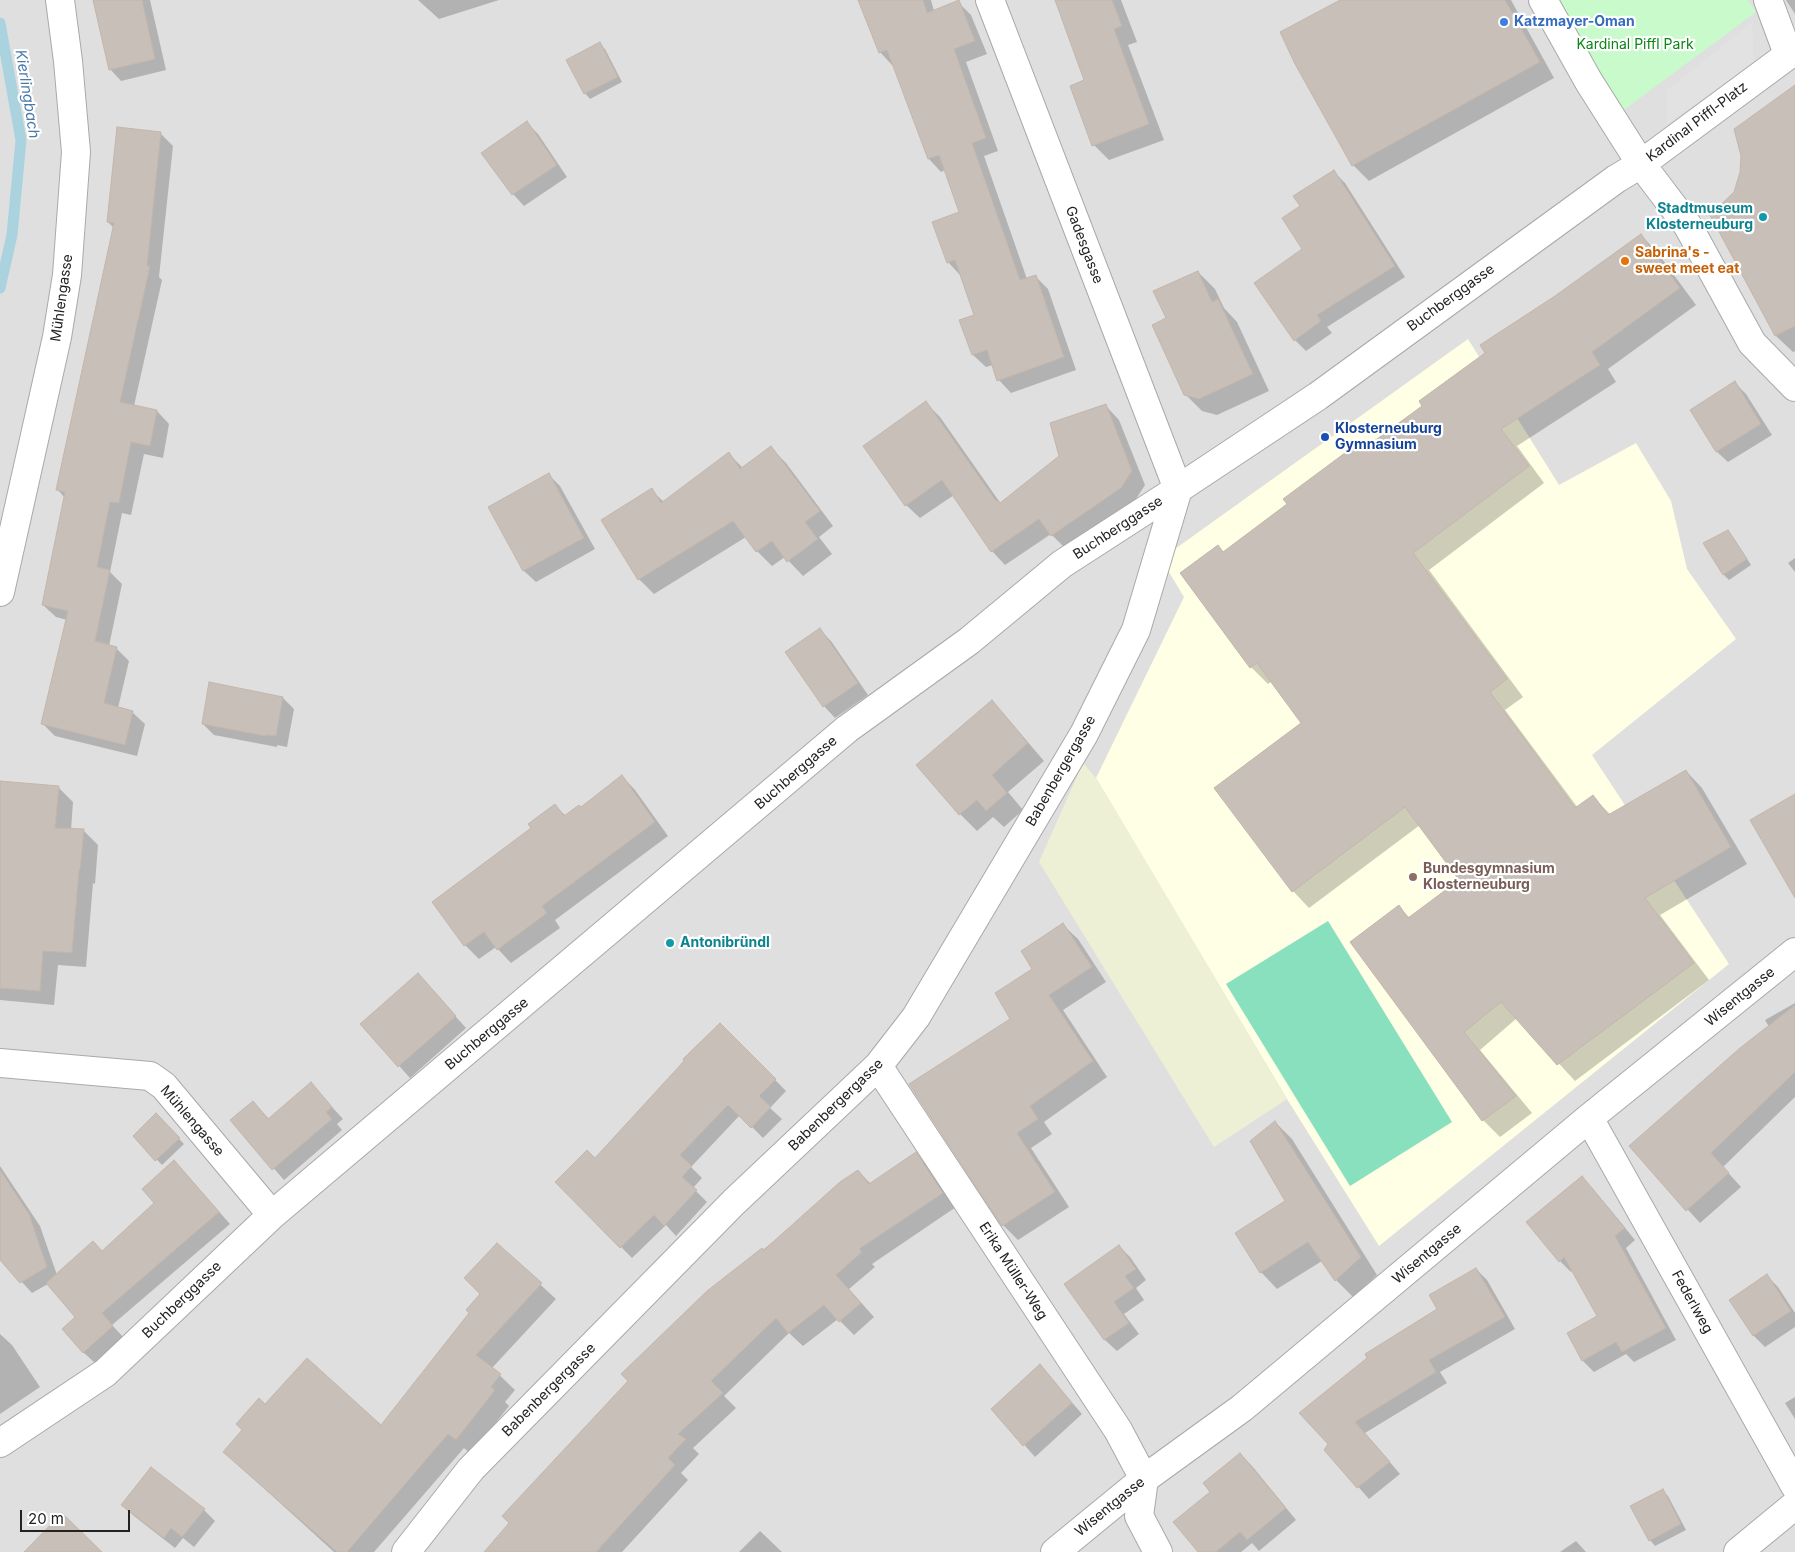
<!DOCTYPE html>
<html>
<head>
<meta charset="utf-8">
<style>
  body { margin:0 }
  #map { position:relative; width:1795px; height:1552px; overflow:hidden; background:#f2efe9; font-family:Inter,sans-serif }
  canvas { display:block }
  .scale { position:absolute; left:20px; top:1510px; width:110px; height:22px; box-sizing:border-box; border:2px solid #222; border-top:0; padding-left:6px; font-size:15px; line-height:18px; white-space:nowrap; color:#222; -webkit-text-stroke:4px #fff; paint-order:stroke }
</style>
</head>
<body>
<div id="map">
<canvas width="1795" height="1552"></canvas>
<div class="scale">20 m</div>
</div>
<script>
const c = document.querySelector('canvas').getContext('2d');
c.lineJoin = 'round';
function fill(path, color) { c.fillStyle = color; c.fill(path, 'evenodd'); }
const toPath = rows => new Path2D(rows.map(r => 'M' + r).join(''));
function stroke(path, color, width, dash) { c.strokeStyle = color; c.lineWidth = width; c.lineCap = dash ? 'butt' : 'round'; c.setLineDash(dash || []); c.stroke(path); }
function label(font, color, halo, rows, align = 'center') {
  c.font = font + ' Inter,sans-serif'; c.lineWidth = 4.5; c.setLineDash([]); c.textBaseline = 'middle'; c.strokeStyle = halo; c.fillStyle = color; for (const [text, x, y, turn = 0] of rows) {
    c.save(); c.translate(x, y); c.rotate((+turn || 0) * Math.PI / 180); c.textAlign = isNaN(turn) ? turn : align; if (halo) c.strokeText(text, 0, 0); c.fillText(text, 0, 0); c.restore();
  }
}
fill(toPath([
  [0,0,1795,0,1795,1552,0,1552]
]), '#e0dfdf');
fill(toPath([
  [1468,339,1559,485,1636,443,1671,501,1687,569,1736,639,1592,755,1729,964,1379,1246,1287,1099,1096,778,1184,597,1161,559]
]), '#ffffe5');
fill(toPath([
  [1083,763,1096,778,1287,1099,1214,1147,1039,862]
]), '#eef0d5');
fill(toPath([
  [1559,0,1748,0,1756,12,1621,112]
]), '#c8facc');
fill(toPath([
  [1328,921,1452,1122,1350,1186,1226,984]
]), '#88e0be');
fill(toPath([
  [1752,22,1754,62,1667,124,1667,90]
]), '#e2e2e2');
fill(toPath([
  [94,0,150,0,166,70,121,81,110,69],
  [418,0,499,0,439,19],
  [859,0,931,0,934,11,958,2,971,15,987,54,966,62,998,151,984,156,1027,279,1035,276,1048,289,1076,370,1011,393,999,380,993,365,986,367,973,355,976,316,960,275,948,262,961,213,945,170,941,172,929,159,894,64,892,65,880,52],
  [1056,0,1121,0,1137,42,1128,45,1164,140,1109,160,1094,145,1086,81],
  [1343,0,1511,0,1554,78,1369,181,1353,165],
  [1786,0,1795,0,1795,14],
  [599,44,605,49,622,82,590,99,585,93],
  [1795,87,1795,351,1793,352,1776,336,1712,215,1735,192],
  [527,123,538,134,567,177,524,206,513,194],
  [160,133,173,146,159,277,162,280,134,406,157,411,169,424,163,458,144,454,131,515,122,513,110,572,122,584,109,646,116,648,129,661,118,708,132,712,145,724,137,756,55,736,42,723,67,620,56,617,43,605,65,498,58,490,114,228,108,222],
  [1334,172,1345,183,1405,277,1327,327,1332,333,1306,351,1295,340,1304,249],
  [1641,235,1657,252,1696,305,1608,369,1616,382,1517,446,1544,483,1429,570,1523,697,1505,710,1578,808,1593,797,1611,815,1686,771,1702,788,1747,864,1660,915,1709,980,1575,1081,1517,1018,1480,1050,1532,1113,1500,1137,1483,1120,1399,907,1410,918,1461,880,1420,825,1309,908,1293,891,1303,723,1272,681,1268,684,1251,667,1182,574,1218,547,1224,552,1362,451,1423,406,1556,297],
  [1198,272,1215,289,1224,308,1237,322,1269,391,1217,415,1202,411,1185,394,1168,319],
  [1735,383,1746,394,1772,435,1728,462,1716,451],
  [926,403,940,417,1001,504,1061,457,1106,406,1119,420,1145,485,1134,502,1066,549,1051,534,1005,565,992,551,954,495,920,518,906,505],
  [771,448,786,463,833,526,819,537,832,554,803,576,785,557,772,566,757,551,746,537,654,594,639,579,603,520,651,490,664,502,729,454,743,468],
  [549,475,560,486,595,549,536,582,524,571,490,507],
  [1727,531,1733,537,1751,565,1729,580,1724,575,1705,544],
  [1795,558,1795,572,1788,563],
  [820,630,831,641,868,695,835,718,824,706,787,653],
  [283,698,294,709,287,747,277,745,277,747,214,735,203,724],
  [992,702,1008,719,1044,761,1008,792,1023,810,1004,827,993,817,977,831,960,814,918,765],
  [622,776,635,790,668,836,555,920,560,928,511,963,496,947,479,959,465,945,533,829,555,806,566,816,581,809],
  [58,787,73,802,71,830,83,830,98,845,95,884,93,883,86,967,58,965,54,1005,0,1000,0,805],
  [1063,925,1078,939,1106,982,1063,1010,1107,1077,1044,1122,1052,1134,1031,1148,1069,1207,1018,1240,1003,1225,1034,969],
  [418,975,466,1028,410,1078,362,1024],
  [1795,1003,1795,1097,1723,1167,1741,1187,1700,1223,1630,1146,1769,1027,1765,1020],
  [720,1024,786,1091,770,1108,782,1119,763,1138,740,1115,691,1167,702,1178,693,1188,707,1202,676,1236,666,1225,632,1258,557,1182,595,1160],
  [311,1084,343,1119,337,1124,342,1130,284,1180,232,1120,253,1102,269,1119],
  [156,1115,184,1144,162,1165,134,1136],
  [1275,1122,1292,1139,1377,1275,1353,1297,1336,1280,1322,1261,1277,1289,1261,1272,1286,1201],
  [916,1154,930,1168,956,1207,872,1264,875,1267,849,1289,874,1317,854,1335,838,1319,803,1346,789,1333,724,1396,736,1408,693,1448,699,1454,681,1473,688,1480,622,1552,485,1552,630,1381,708,1292,786,1232,858,1171,871,1184],
  [0,1166,40,1226,57,1275,102,1252,156,1203,185,1173,230,1224,112,1325,124,1338,95,1363,83,1352,77,1317,48,1284,32,1293,0,1258],
  [1581,1178,1593,1189,1635,1240,1626,1248,1676,1340,1634,1362,1626,1354,1594,1372,1583,1361,1569,1334,1599,1317,1573,1270,1571,1272,1560,1261],
  [497,1245,556,1299,492,1368,515,1390,505,1402,509,1406,471,1454,464,1448,374,1552,334,1552,224,1452,266,1406,381,1427,470,1313,482,1294],
  [1119,1246,1130,1257,1146,1280,1136,1288,1144,1300,1124,1314,1139,1334,1117,1351,1105,1340,1066,1285],
  [1476,1269,1487,1280,1515,1329,1440,1372,1447,1383,1365,1433,1400,1474,1369,1499,1325,1449,1439,1309],
  [1767,1276,1778,1287,1795,1313,1795,1327,1765,1347,1754,1336,1730,1300],
  [0,1334,12,1345,40,1387,0,1414],
  [1040,1366,1082,1414,1035,1457,993,1409],
  [1795,1397,1795,1419,1785,1403],
  [1240,1454,1252,1466,1296,1520,1259,1551,1252,1543,1241,1552,1200,1552,1212,1492],
  [1663,1491,1668,1496,1686,1530,1655,1546,1650,1540],
  [123,1505,204,1510,215,1521,194,1547,183,1538,175,1548,134,1516],
  [760,1531,782,1552,739,1552],
  [1576,1541,1586,1552,1560,1552]
]), '#0003');
stroke(toPath([
  [0,23,21,140,12,235,0,288]
]), '#aad3df', 11);
const building = toPath([
  [93,0,142,0,155,59,109,70,93,0],
  [858,0,923,0,927,13,959,0,975,41,954,49,986,138,972,143,1020,280,1036,275,1064,357,997,381,987,350,972,355,959,320,974,315,955,260,947,263,932,222,959,212,939,155,928,159,887,50,879,53,858,0],
  [1055,0,1112,0,1122,26,1114,29,1149,124,1092,146,1070,86,1084,80,1055,0],
  [1340,0,1505,0,1540,62,1352,166,1295,64,1280,32,1340,0],
  [600,42,618,77,584,94,566,60,600,42],
  [1795,85,1795,326,1775,336,1710,215,1734,192,1740,172,1741,156,1734,129,1795,85],
  [527,121,557,165,512,195,481,153,527,121],
  [117,127,161,132,147,266,150,266,120,402,157,410,150,446,131,442,119,503,110,502,97,567,110,570,95,641,117,647,104,703,133,711,125,745,41,724,68,611,42,605,65,492,56,490,114,223,107,222,117,127],
  [1334,170,1395,266,1317,315,1321,321,1294,341,1254,283,1302,249,1282,218,1300,206,1293,196,1334,170],
  [1641,234,1680,288,1592,352,1600,365,1501,429,1529,466,1413,553,1507,679,1490,692,1575,808,1593,795,1608,815,1686,770,1731,847,1645,898,1694,963,1557,1065,1501,1002,1464,1032,1516,1096,1482,1121,1350,942,1399,905,1408,918,1459,880,1405,807,1292,892,1214,788,1301,723,1257,663,1250,668,1180,573,1218,545,1223,552,1287,504,1283,499,1357,444,1362,450,1422,406,1419,401,1485,353,1480,345,1555,296,1641,234],
  [1198,271,1212,302,1218,299,1253,374,1199,399,1184,395,1152,325,1166,318,1153,291,1198,271],
  [1735,381,1761,424,1716,452,1690,410,1735,381],
  [926,401,996,501,998,500,1000,503,1059,456,1050,423,1106,404,1132,471,1121,488,1051,536,1039,519,991,552,942,480,905,506,863,446,926,401],
  [771,446,820,511,805,522,818,539,787,562,772,541,756,552,733,521,638,580,601,520,652,488,661,503,729,452,740,469,771,446],
  [549,473,584,538,523,571,488,507,549,473],
  [1728,530,1747,559,1723,575,1703,543,1728,530],
  [820,628,858,683,823,707,785,652,820,628],
  [209,682,283,697,276,736,266,735,265,736,202,724,209,682],
  [992,700,1028,743,992,775,1007,793,986,811,977,800,959,815,916,765,992,700],
  [622,775,655,822,542,906,547,913,497,950,484,932,464,946,432,902,531,828,528,824,555,804,564,816,579,805,581,807,622,775],
  [0,781,59,786,55,828,84,829,80,870,79,870,72,953,43,951,40,991,0,988,0,781],
  [1795,794,1795,898,1750,820,1795,794],
  [1063,923,1092,967,1049,995,1093,1061,1030,1106,1038,1119,1017,1133,1055,1192,1002,1226,909,1084,1010,1019,995,993,1032,969,1021,951,1063,923],
  [418,973,456,1016,398,1067,360,1024,418,973],
  [1795,1005,1795,1072,1711,1153,1729,1173,1686,1211,1629,1146,1740,1048,1795,1005],
  [720,1023,776,1079,759,1096,771,1107,751,1128,728,1105,680,1155,692,1166,682,1177,697,1190,664,1226,654,1215,620,1248,555,1182,587,1150,595,1158,684,1061,683,1059,720,1023],
  [311,1082,332,1107,326,1112,332,1119,272,1170,230,1120,253,1101,268,1119,311,1082],
  [156,1113,180,1138,155,1161,133,1136,156,1113],
  [1275,1121,1361,1257,1335,1281,1308,1242,1260,1273,1235,1233,1285,1201,1250,1141,1275,1121],
  [916,1152,943,1193,859,1249,862,1252,836,1275,861,1303,839,1322,824,1305,788,1333,776,1318,711,1381,723,1393,678,1434,686,1439,668,1458,675,1465,596,1552,484,1552,509,1523,502,1516,628,1381,621,1374,707,1291,762,1248,764,1250,840,1182,858,1170,869,1184,916,1152],
  [174,1160,219,1212,102,1313,113,1326,83,1353,62,1329,75,1317,46,1283,93,1241,102,1251,154,1203,142,1189,174,1160],
  [0,1170,29,1214,47,1267,20,1283,0,1260,0,1170],
  [1582,1176,1625,1228,1615,1236,1666,1328,1622,1352,1616,1342,1582,1361,1567,1333,1597,1316,1564,1257,1559,1262,1526,1222,1582,1176],
  [497,1243,542,1283,476,1355,501,1374,491,1387,495,1390,456,1440,448,1434,347,1552,337,1552,223,1452,242,1430,236,1424,259,1398,265,1404,307,1358,381,1425,469,1313,466,1310,480,1294,464,1278,497,1243],
  [1119,1245,1136,1269,1125,1276,1134,1288,1114,1302,1129,1323,1104,1340,1064,1284,1119,1245],
  [1476,1268,1505,1317,1429,1360,1436,1372,1355,1422,1390,1462,1357,1488,1324,1450,1328,1444,1299,1413,1367,1358,1365,1354,1437,1309,1429,1295,1476,1268],
  [1767,1274,1791,1311,1753,1336,1729,1300,1767,1274],
  [1040,1364,1072,1403,1023,1446,991,1409,1040,1364],
  [1240,1453,1286,1508,1247,1540,1240,1532,1216,1552,1198,1552,1173,1522,1210,1492,1203,1483,1240,1453],
  [151,1467,205,1509,182,1537,171,1528,164,1538,121,1505,151,1467],
  [1663,1489,1681,1524,1649,1541,1630,1506,1663,1489],
  [62,1513,102,1552,24,1552,62,1513]
]);
fill(building, '#c7bfb8');
stroke(building, '#c4b6ab', 1);
const minor = toPath([
  [1543,0,1589,82,1641,164,1688,226,1752,343,1795,387],
  [1768,0,1788,54],
  [0,592,57,337,67,275,76,152,68,61,60,0],
  [0,1063,150,1076,164,1086,272,1215],
  [878,1066,1118,1430,1144,1479,1139,1516,1158,1552],
  [1589,1118,1795,1486],
  [0,1443,105,1373,272,1215,847,729,969,641,1062,564,1178,489,1318,396,1616,179,1641,164,1795,50],
  [406,1552,471,1469,734,1202,878,1066,916,1017,1084,734,1136,630,1178,489,990,0],
  [1055,1552,1144,1479,1242,1408,1589,1118,1795,952],
  [1738,1552,1795,1505]
]);
stroke(minor, '#a9a9a9', 30);
stroke(minor, '#fff', 28);
for (const [x, y, r, color] of [
  [1504,22,5,"#3f7fe0"],
  [1763,217,5,"#0f9aa8"],
  [1625,261,5,"#e8710a"],
  [1325,437,5,"#1a4fb4"],
  [1413,877,5,"#8d6e63"],
  [670,943,5,"#0f9aa8"]
]) { const dot = new Path2D(); dot.arc(x, y, r, 0, 2 * Math.PI); c.fillStyle = color; c.fill(dot); stroke(dot, '#fff', 2); }
label('bold 14px', '#366cbe', '#fff', [
  ["Katzmayer-Oman",1514,22]
], 'left');
label('14px', '#0c8416', '#fff', [
  ["Kardinal Piffl Park",1635,45]
]);
label('14px', '#222', '#fff', [
  ["Kardinal Piffl-Platz",1697,122,-37],
  ["Gadesgasse",1084,245,69],
  ["Mühlengasse",62,298,-82],
  ["Buchberggasse",1451,298,-36],
  ["Buchberggasse",1118,528,-33],
  ["Babenbergergasse",1061,771,-60],
  ["Buchberggasse",796,773,-41],
  ["Wisentgasse",1740,997,-39],
  ["Buchberggasse",487,1034,-40],
  ["Babenbergergasse",836,1105,-44],
  ["Mühlengasse",192,1121,49],
  ["Wisentgasse",1427,1254,-40],
  ["Erika Müller-Weg",1013,1271,57],
  ["Buchberggasse",182,1300,-44],
  ["Federlweg",1692,1302,61],
  ["Babenbergergasse",549,1390,-45],
  ["Wisentgasse",1110,1507,-39]
]);
label('bold 14px', '#0d838f', '#fff', [
  ["Stadtmuseum",1753,209],
  ["Klosterneuburg",1753,225],
  ["Antonibründl",680,943,"left"]
], 'right');
label('bold 14px', '#c56008', '#fff', [
  ["Sabrina's -",1635,253],
  ["sweet meet eat",1635,269]
], 'left');
label('bold 14px', '#164399', '#fff', [
  ["Klosterneuburg",1335,429],
  ["Gymnasium",1335,445]
], 'left');
label('bold 14px', '#785e54', '#fff', [
  ["Bundesgymnasium",1423,869],
  ["Klosterneuburg",1423,885]
], 'left');
label('italic 15px', '#4a7aab', '#fff', [
  ["Kierlingbach",27,94,81]
]);
</script>
</body>
</html>
